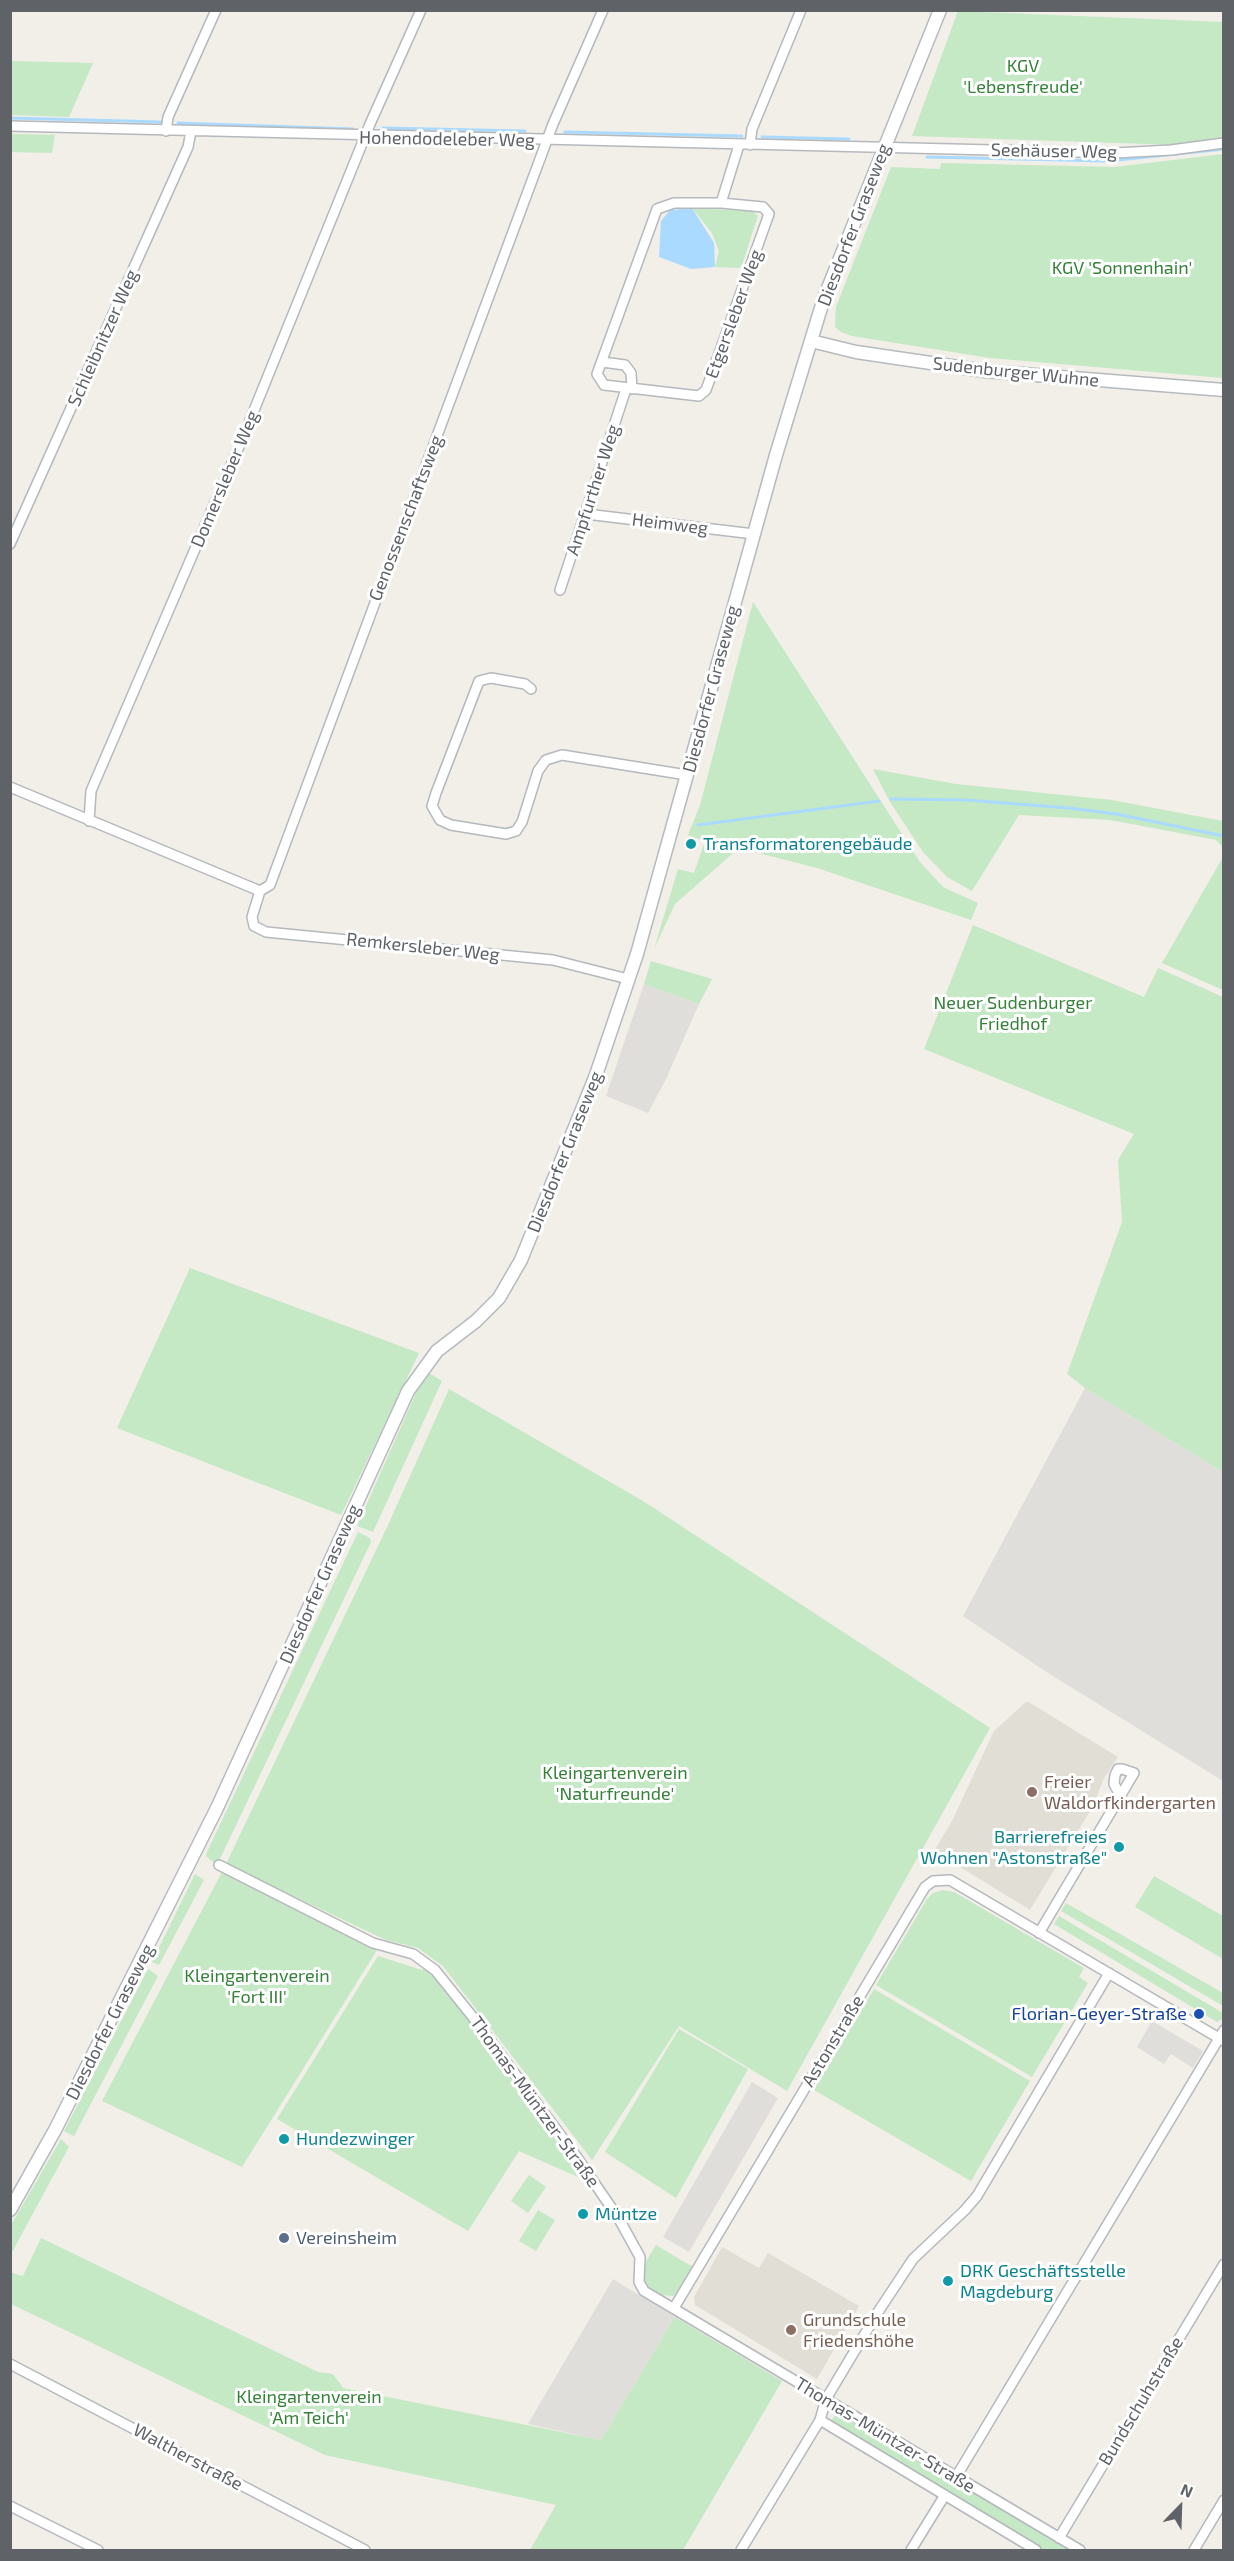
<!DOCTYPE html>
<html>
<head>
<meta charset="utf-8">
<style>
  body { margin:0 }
  #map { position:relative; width:1234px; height:2561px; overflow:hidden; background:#f1efe8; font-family:"Exo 2",sans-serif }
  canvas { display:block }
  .frame { position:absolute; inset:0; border:12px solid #5f6368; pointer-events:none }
  .north { position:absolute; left:1150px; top:2477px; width:60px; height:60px; -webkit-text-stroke:4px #fff; paint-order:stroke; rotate:23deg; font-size:16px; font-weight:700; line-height:24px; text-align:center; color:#5f6368 }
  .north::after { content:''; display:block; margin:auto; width:21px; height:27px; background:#5f6368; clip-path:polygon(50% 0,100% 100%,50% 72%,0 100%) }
</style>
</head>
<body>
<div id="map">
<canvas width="1234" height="2561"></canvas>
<div class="frame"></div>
<div class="north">N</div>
</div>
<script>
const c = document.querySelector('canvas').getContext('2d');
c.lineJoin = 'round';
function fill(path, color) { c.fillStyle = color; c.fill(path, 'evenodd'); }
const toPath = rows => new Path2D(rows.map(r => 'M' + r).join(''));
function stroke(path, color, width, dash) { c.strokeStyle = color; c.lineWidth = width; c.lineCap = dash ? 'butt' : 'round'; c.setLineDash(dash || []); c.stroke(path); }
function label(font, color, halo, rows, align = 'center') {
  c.font = font + ' "Exo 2",sans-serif'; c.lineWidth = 6; c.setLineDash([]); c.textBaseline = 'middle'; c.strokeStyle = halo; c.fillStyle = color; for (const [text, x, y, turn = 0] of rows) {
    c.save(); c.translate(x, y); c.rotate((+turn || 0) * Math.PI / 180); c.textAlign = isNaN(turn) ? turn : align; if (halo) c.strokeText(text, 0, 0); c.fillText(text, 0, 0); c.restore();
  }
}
fill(toPath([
  [644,984,699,1004,666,1079,648,1113,606,1096],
  [1085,1388,1223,1472,1223,1781,1048,1673,963,1616],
  [1152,2021,1203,2051,1193,2068,1171,2054,1164,2064,1137,2047],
  [752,2082,778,2098,689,2252,663,2237],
  [613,2279,675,2317,601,2440,528,2424]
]), '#e0deda');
fill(toPath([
  [1027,1701,1118,1757,1104,1778,1093,1806,1030,1910,934,1851,952,1821,994,1731],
  [722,2247,759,2268,768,2253,859,2306,817,2379,695,2305,694,2297]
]), '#e1ded6');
fill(toPath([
  [958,11,1223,22,1223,138,1175,145,912,136],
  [11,61,93,63,69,117,11,115],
  [11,134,55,135,52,153,11,152],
  [1223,154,1223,378,990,358,852,336,841,332,835,327,836,307,891,167,940,169,941,163,1115,167],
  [692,208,752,211,758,216,741,268,715,267,719,251,712,233],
  [753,602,920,862,943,887,978,903,971,920,817,868,739,848,675,904,654,949,678,869,694,873,705,841,688,835,700,805],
  [873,769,956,784,1112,800,1223,821,1223,847,1216,840,1110,820,1019,815,972,891,947,877,923,852,890,802],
  [1223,857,1223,990,1162,963],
  [973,925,1144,997,1158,968,1223,997,1223,1472,1085,1388,1067,1374,1122,1222,1118,1160,1134,1134,924,1049],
  [651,961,712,979,699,1004,644,984],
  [190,1268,419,1353,341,1515,117,1428],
  [429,1373,442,1381,373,1532,357,1526,423,1377],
  [449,1389,643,1501,990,1728,787,2091,679,2026,592,2160,443,1966,418,1948,386,1940,226,1864,388,1525],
  [358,1532,370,1538,371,1542,218,1863,213,1862,206,1856,207,1852],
  [222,1872,377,1950,242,2167,102,2101],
  [195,1874,204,1880,159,1965,152,1962],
  [1154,1876,1223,1916,1223,1959,1135,1907],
  [943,1890,954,1892,1084,1968,1079,1977,1088,1983,1032,2077,876,1985,927,1899,933,1893],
  [1066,1903,1223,1993,1223,2006,1061,1911],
  [1059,1916,1223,2013,1222,2019,1217,2022,1054,1924],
  [378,1956,422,1970,425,1967,432,1974,466,2016,587,2181,519,2151,468,2231,277,2119],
  [148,1969,158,1976,74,2136,64,2131],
  [874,1989,1030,2081,971,2181,814,2090],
  [679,2029,748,2069,676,2198,605,2152],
  [61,2139,69,2147,11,2254,11,2225],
  [529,2175,546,2187,528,2213,511,2201],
  [538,2210,555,2220,536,2251,519,2241],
  [41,2238,318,2372,333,2374,343,2388,601,2440,675,2317,782,2381,683,2550,530,2550,556,2505,325,2455,11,2304,11,2275,12,2273,23,2276],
  [656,2245,693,2267,679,2291,673,2296,661,2295,642,2282,642,2268],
  [838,2410,1070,2550,1043,2550,831,2422]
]), '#c5e8c5');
fill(toPath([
  [692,208,714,243,715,267,691,269,659,257,661,221,670,210]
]), '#aadaff');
stroke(toPath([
  [10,118,161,122],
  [178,123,353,129],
  [383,128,525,131],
  [565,132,742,136],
  [762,137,849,139],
  [927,157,1108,161,1224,149],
  [891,799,966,800,1069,808,1116,814,1224,836],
  [698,825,879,801]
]), '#aadaff', 3);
const street = toPath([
  [10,126,1115,153,1171,150,1224,143],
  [166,131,168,117,216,10],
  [750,145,752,129,801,10],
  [721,203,674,203,657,209,597,374,604,385,699,396,706,390,769,214,763,207,721,203,739,145],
  [602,362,625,365,631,373,632,389],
  [586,514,754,534],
  [10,544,188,147,191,131],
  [560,590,626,389],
  [531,689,525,684,491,678,479,681,436,793,432,806,440,820,451,825,506,834,516,831,522,822,538,771,546,760,562,755,687,775],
  [10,787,260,891],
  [89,821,91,791,244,435,370,124,421,10],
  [260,891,270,885,553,124,603,10],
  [260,891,252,917,254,926,266,932,553,960,628,979],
  [219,1865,373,1943,413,1954,435,1970,472,2016,576,2156,619,2219,640,2257,639,2282,644,2291,1080,2550],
  [1039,1933,1134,1773,1122,1769,1118,1769,1115,1775,1114,1784,1120,1795],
  [674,2308,925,1887,933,1881,950,1880,1224,2041],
  [10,2364,365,2550],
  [820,2420,1036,2550],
  [956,2477,1224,2030],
  [10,2506,98,2550],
  [1059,2538,1224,2264],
  [741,2550,820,2420,826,2399,878,2312,913,2259,965,2210,977,2196,1109,1973],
  [911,2550,945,2495],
  [1194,2550,1224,2500]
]);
const secondary = toPath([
  [811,341,856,352,985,371,1224,390],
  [10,2210,55,2130,217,1808,408,1391,437,1351,476,1321,499,1298,521,1260,596,1075,637,954,776,455,824,298,940,10]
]);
stroke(street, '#b5b8bc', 12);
stroke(secondary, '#b6babf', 15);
stroke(street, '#fff', 9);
stroke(secondary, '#fff', 12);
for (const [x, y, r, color] of [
  [691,844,6,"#0f9aa8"],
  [1032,1792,6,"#8d6e63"],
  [1119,1847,6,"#0f9aa8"],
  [1199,2014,6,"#1a4fb4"],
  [284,2139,6,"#0f9aa8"],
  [583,2214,6,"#0f9aa8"],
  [284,2238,6,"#5c6f8a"],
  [948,2281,6,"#0f9aa8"],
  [791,2330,6,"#8d6e63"]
]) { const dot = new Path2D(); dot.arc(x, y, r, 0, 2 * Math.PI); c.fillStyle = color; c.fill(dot); stroke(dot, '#fff', 2); }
label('18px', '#348238', '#fff', [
  ["KGV",1023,66],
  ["'Lebensfreude'",1023,87],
  ["KGV 'Sonnenhain'",1122,268],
  ["Neuer Sudenburger",1013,1003],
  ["Friedhof",1013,1024],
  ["Kleingartenverein",615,1773],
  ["'Naturfreunde'",615,1794],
  ["Kleingartenverein",257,1976],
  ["'Fort III'",257,1997],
  ["Kleingartenverein",309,2397],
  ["'Am Teich'",309,2418]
]);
label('18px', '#5f6368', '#fff', [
  ["Hohendodeleber Weg",447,139,1],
  ["Seehäuser Weg",1054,151,1],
  ["Diesdorfer Graseweg",854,225,-69],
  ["Etgersleber Weg",734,314,-70],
  ["Schleibnitzer Weg",103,338,-66],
  ["Sudenburger Wuhne",1016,372,6],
  ["Domersleber Weg",225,479,-67],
  ["Ampfurther Weg",593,490,-72],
  ["Genossenschaftsweg",406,518,-69],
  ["Heimweg",670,524,7],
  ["Diesdorfer Graseweg",711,689,-75],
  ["Remkersleber Weg",423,947,6],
  ["Diesdorfer Graseweg",565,1152,-68],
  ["Diesdorfer Graseweg",320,1584,-66],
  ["Diesdorfer Graseweg",110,2022,-63],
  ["Astonstraße",833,2041,-59],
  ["Thomas-Müntzer-Straße",535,2102,54],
  ["Bundschuhstraße",1141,2401,-59],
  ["Thomas-Müntzer-Straße",885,2435,31],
  ["Waltherstraße",188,2457,28]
]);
label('18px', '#0d838f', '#fff', [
  ["Transformatorengebäude",703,844],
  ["Barrierefreies",1107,1837,"right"],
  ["Wohnen \"Astonstraße\"",1107,1858,"right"],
  ["Hundezwinger",296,2139],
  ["Müntze",595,2214],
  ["DRK Geschäftsstelle",960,2271],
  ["Magdeburg",960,2292]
], 'left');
label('18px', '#785e54', '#fff', [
  ["Freier",1044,1782],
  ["Waldorfkindergarten",1044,1803],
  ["Grundschule",803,2320],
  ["Friedenshöhe",803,2341]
], 'left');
label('18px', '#164399', '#fff', [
  ["Florian-Geyer-Straße",1187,2014]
], 'right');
label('18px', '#4e5e75', '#fff', [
  ["Vereinsheim",296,2238]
], 'left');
</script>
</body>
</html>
